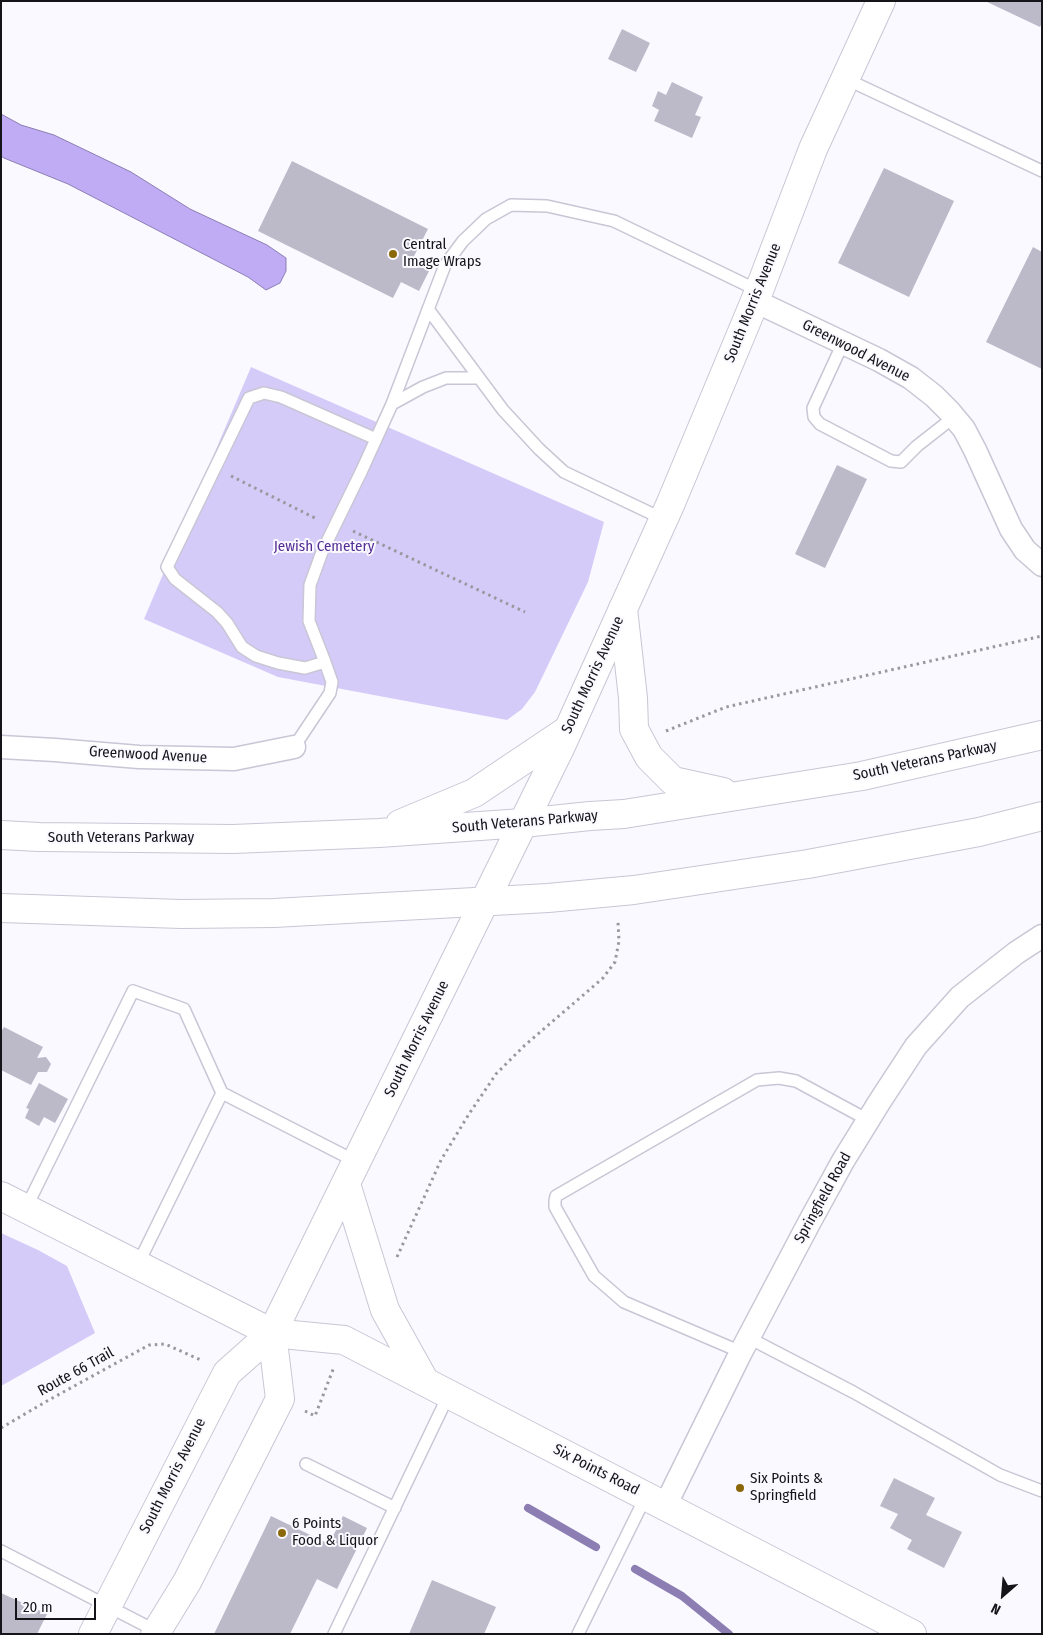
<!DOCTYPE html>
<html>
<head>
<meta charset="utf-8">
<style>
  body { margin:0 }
  #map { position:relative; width:1043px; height:1635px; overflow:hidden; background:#faf9ff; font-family:"Fira Sans Condensed",sans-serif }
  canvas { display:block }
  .frame { position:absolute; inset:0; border:2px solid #151419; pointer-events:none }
  .north { position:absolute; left:978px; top:1570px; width:50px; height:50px; -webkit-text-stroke:4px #faf9ff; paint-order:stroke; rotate:207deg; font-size:14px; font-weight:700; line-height:20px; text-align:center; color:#151419 }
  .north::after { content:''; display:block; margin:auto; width:18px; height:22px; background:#151419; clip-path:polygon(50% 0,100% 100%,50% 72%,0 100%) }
  .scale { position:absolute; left:15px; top:1598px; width:81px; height:22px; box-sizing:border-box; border:2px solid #151419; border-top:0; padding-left:6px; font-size:15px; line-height:18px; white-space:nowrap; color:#151419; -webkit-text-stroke:4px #faf9ff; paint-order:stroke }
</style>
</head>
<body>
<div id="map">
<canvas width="1043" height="1635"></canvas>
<div class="frame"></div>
<div class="north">N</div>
<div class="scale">20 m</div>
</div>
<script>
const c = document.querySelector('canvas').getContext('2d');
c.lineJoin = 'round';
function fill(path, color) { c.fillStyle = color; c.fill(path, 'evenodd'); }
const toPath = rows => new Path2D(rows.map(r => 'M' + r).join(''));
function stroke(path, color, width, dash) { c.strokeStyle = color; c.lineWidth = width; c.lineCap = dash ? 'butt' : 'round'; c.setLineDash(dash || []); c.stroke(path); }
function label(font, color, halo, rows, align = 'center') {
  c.font = font + ' "Fira Sans Condensed",sans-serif'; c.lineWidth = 4; c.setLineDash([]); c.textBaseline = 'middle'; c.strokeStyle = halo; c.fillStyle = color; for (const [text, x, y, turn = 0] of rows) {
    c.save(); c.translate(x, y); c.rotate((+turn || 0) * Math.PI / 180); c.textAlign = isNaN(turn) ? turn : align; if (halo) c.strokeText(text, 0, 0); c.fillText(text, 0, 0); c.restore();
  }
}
fill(toPath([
  [251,367,604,522,588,582,535,692,522,709,507,720,278,677,144,619],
  [1,1233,38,1250,67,1266,95,1333,1,1386]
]), '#d5cbf8');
const water = toPath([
  [1,114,21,125,54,135,131,172,190,209,267,245,286,258,286,271,280,283,266,290,248,277,68,184,4,158,1,156,1,114]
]);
fill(water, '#bfacf5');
stroke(water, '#8c7eb3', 1);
stroke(toPath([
  [528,1508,596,1547],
  [635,1569,682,1596,729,1634]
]), '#8c7eb3', 8);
fill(toPath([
  [985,1,1042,1,1042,23,1040,27],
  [622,29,650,43,636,72,608,59],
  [672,82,703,97,695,115,701,117,692,138,654,121,659,110,652,106,658,91,666,95],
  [292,161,428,229,411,262,429,271,419,291,401,282,393,298,258,231],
  [884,168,954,201,909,297,838,263],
  [1033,247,1042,252,1042,369,986,342],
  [837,465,867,479,825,568,795,554],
  [4,1027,43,1047,37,1058,46,1057,51,1064,47,1072,38,1072,31,1085,1,1070,1,1032],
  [39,1083,68,1099,55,1123,44,1117,39,1126,25,1118,29,1109,26,1108],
  [894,1478,935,1498,926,1515,962,1532,944,1568,907,1549,912,1540,890,1528,898,1514,880,1506],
  [271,1516,329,1544,343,1516,367,1528,337,1589,317,1579,290,1634,214,1634],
  [432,1580,496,1607,484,1634,409,1634],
  [1,1593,47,1614,37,1634,1,1634]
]), '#bcb9c8');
const lane = toPath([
  [846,79,1042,171],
  [428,309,503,410,539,449,564,472,663,519],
  [843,343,813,408,814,417,820,424,891,461,901,462,917,446,954,417],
  [392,404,423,387,446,378,479,378],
  [325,662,305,668,278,663,256,656,242,647,227,623,217,612,175,579,167,567,249,398,264,393,281,397,376,439],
  [294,747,330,693,332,682,325,662,309,621,310,585,322,552,362,470,392,404,445,265,463,241,486,219,511,205,547,206,614,221,759,291],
  [26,1208,133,991,184,1009,222,1093,357,1162],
  [138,1264,222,1093],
  [749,1338,853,1392,1000,1475,1042,1491],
  [741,1352,624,1302,594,1276,555,1207,555,1201,556,1196,757,1080,779,1078,796,1081,868,1120],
  [306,1464,395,1508],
  [1,1551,156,1631],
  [334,1634,449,1394],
  [578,1634,646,1496]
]);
const street = toPath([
  [755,301,879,360,911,378,934,396,949,411,964,429,975,450,1011,529,1025,550,1042,565],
  [1,747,55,750,139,757,234,759,294,747],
  [665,1506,741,1352,809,1223,843,1161,880,1101,916,1046,960,997,1016,953,1042,936]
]);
const secondary = toPath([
  [346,1184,385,1310,424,1380],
  [272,1333,344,1340,912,1634],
  [93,1634,227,1373,272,1333,561,746,670,505,755,301,813,149,881,1],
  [155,1634,187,1582,280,1399,272,1333]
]);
const highway = toPath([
  [623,609,633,698,634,729,649,757,673,781,723,792],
  [400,824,474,793,568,730],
  [1,835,39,837,233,839,379,833,523,823,590,816,624,814,862,776,1042,735],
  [1,908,181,914,274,913,548,898,634,890,808,864,979,832,1042,816],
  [1,1196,272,1333]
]);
stroke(lane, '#c9c6d5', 14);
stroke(street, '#c9c6d5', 25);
stroke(secondary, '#c9c6d5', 30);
stroke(highway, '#c9c6d5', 30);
stroke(toPath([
  [231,476,317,519],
  [353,531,525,612],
  [666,731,726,707,1042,636],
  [397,1257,441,1160,469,1114,496,1074,524,1046,603,978,615,962,619,941,618,922],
  [305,1411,315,1416,334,1367],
  [1,1428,47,1401,149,1345,165,1344,203,1361]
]), '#99989e', 3, [2.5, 4]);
stroke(lane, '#fff', 11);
stroke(street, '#fff', 22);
stroke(secondary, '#fff', 28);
stroke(highway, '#fff', 28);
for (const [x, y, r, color] of [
  [393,254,5,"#8a6807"],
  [740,1488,5,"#8a6807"],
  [282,1533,5,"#8a6807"]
]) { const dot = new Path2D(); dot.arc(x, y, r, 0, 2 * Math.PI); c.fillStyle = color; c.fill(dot); stroke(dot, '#faf9ff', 2); }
label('15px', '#151419', '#faf9ff', [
  ["Central",403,245],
  ["Image Wraps",403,262],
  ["Six Points &",750,1479],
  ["Springfield",750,1496],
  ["6 Points",292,1524],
  ["Food & Liquor",292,1541]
], 'left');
label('15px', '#151419', '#faf9ff', [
  ["South Morris Avenue",753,303,-68],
  ["Greenwood Avenue",856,351,27],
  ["South Morris Avenue",593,675,-65],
  ["Greenwood Avenue",148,755,3],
  ["South Veterans Parkway",925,761,-12],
  ["South Veterans Parkway",525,822,-5],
  ["South Veterans Parkway",121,838],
  ["South Morris Avenue",417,1039,-64],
  ["Springfield Road",823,1198,-61],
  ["Route 66 Trail",76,1372,-29],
  ["Six Points Road",596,1470,27],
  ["South Morris Avenue",173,1476,-63]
]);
label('15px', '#552e95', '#faf9ff', [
  ["Jewish Cemetery",324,547]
]);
</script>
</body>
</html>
